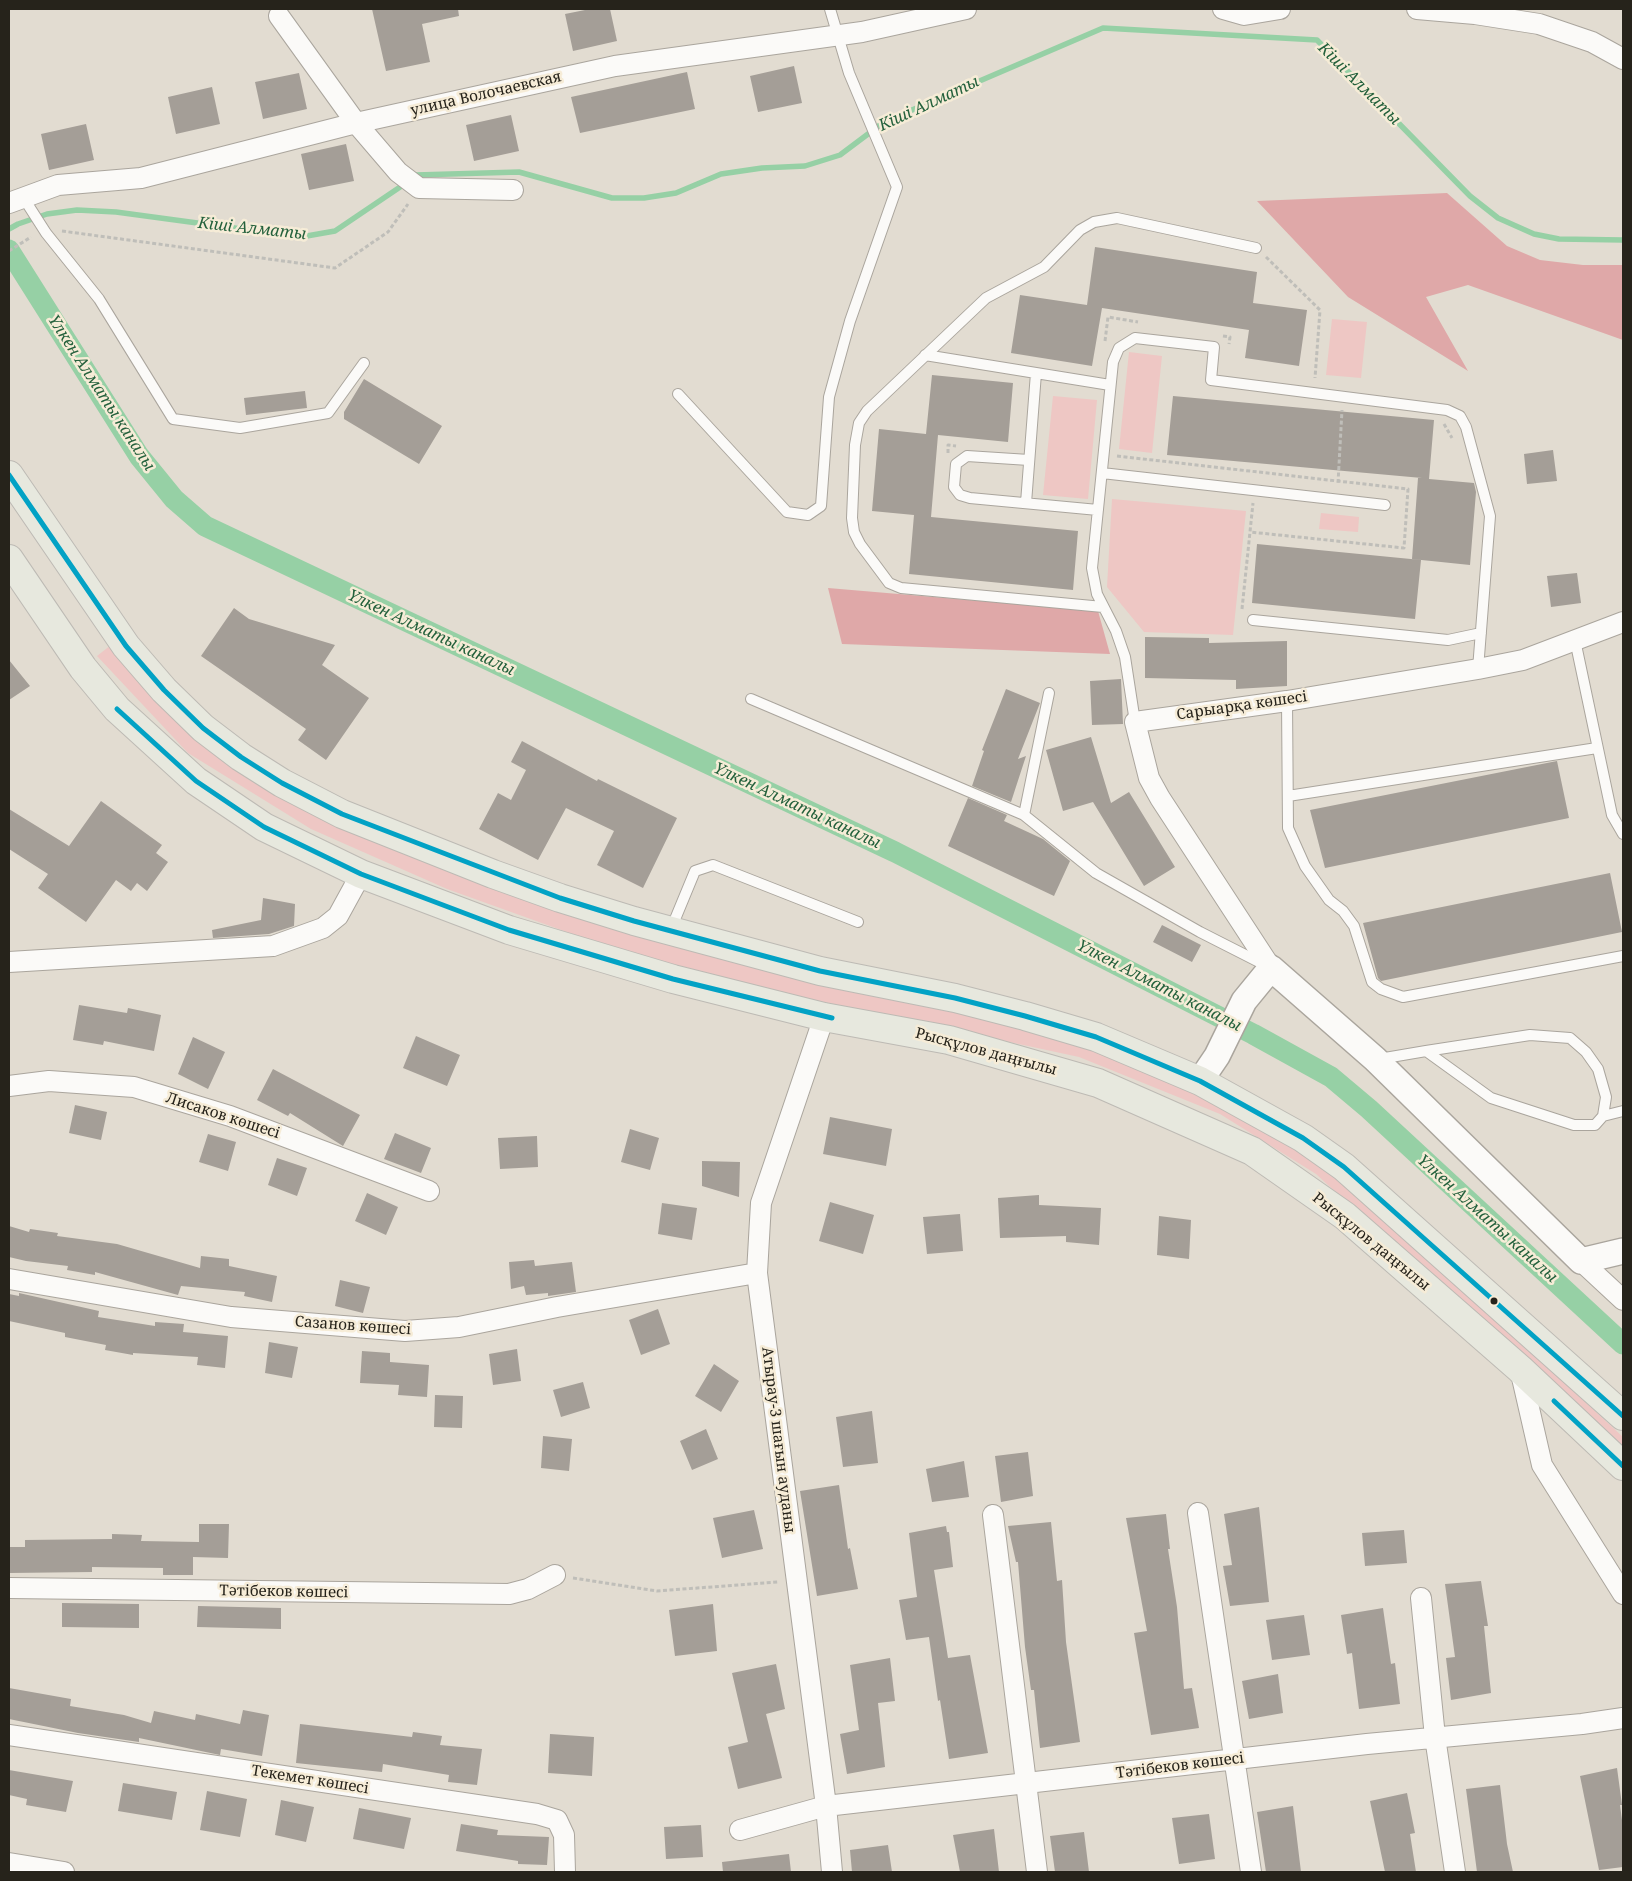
<!DOCTYPE html>
<html>
<head>
<meta charset="utf-8">
<style>
  body { margin:0 }
  #map { position:relative; width:1632px; height:1881px; overflow:hidden; background:#e2dcd1; font-family:"Noto Serif",serif }
  canvas { display:block }
  .frame { position:absolute; inset:0; border:10px solid #26231b; pointer-events:none }
</style>
</head>
<body>
<div id="map">
<canvas width="1632" height="1881"></canvas>
<div class="frame"></div>
</div>
<script>
const c = document.querySelector('canvas').getContext('2d');
c.lineJoin = 'round';
function fill(path, color) { c.fillStyle = color; c.fill(path, 'evenodd'); }
const toPath = rows => new Path2D(rows.map(r => 'M' + r).join(''));
function stroke(path, color, width, dash) { c.strokeStyle = color; c.lineWidth = width; c.lineCap = dash ? 'butt' : 'round'; c.setLineDash(dash || []); c.stroke(path); }
function label(font, color, halo, rows, align = 'center') {
  c.font = font + ' "Noto Serif",serif'; c.lineWidth = 5; c.setLineDash([]); c.textBaseline = 'middle'; c.strokeStyle = halo; c.fillStyle = color; for (const [text, x, y, turn = 0] of rows) {
    c.save(); c.translate(x, y); c.rotate((+turn || 0) * Math.PI / 180); c.textAlign = isNaN(turn) ? turn : align; if (halo) c.strokeText(text, 0, 0); c.fillText(text, 0, 0); c.restore();
  }
}
fill(toPath([
  [1332,319,1367,322,1361,378,1326,375],
  [1129,352,1162,356,1152,453,1119,449],
  [1053,396,1097,400,1088,499,1043,495],
  [1112,499,1246,511,1233,635,1144,632,1107,587],
  [1321,513,1359,517,1358,532,1319,529],
  [111,645,313,811,451,873,620,930,1082,1041,1227,1103,1328,1164,1623,1437,1623,1457,1316,1174,1220,1114,1079,1057,810,999,617,950,447,889,311,829,188,753,97,656]
]), '#eec7c4');
fill(toPath([
  [1447,193,1507,246,1540,260,1583,265,1623,265,1623,340,1468,285,1426,297,1468,371,1348,297,1257,201],
  [828,588,1098,611,1110,654,842,644]
]), '#dfa8a8');
stroke(toPath([
  [413,177,416,175,519,172,612,198,644,198,676,193,721,174,762,168,805,166,840,155,884,122,1103,28,1317,40,1470,196,1498,218,1534,234,1559,239,1623,240],
  [9,229,18,224,47,214,77,210,116,212,301,237,335,231,406,183]
]), '#96d0a5', 5.5);
stroke(toPath([
  [9,250,139,456,174,499,205,526,895,852,1253,1034,1331,1077,1369,1109,1623,1344]
]), '#96d0a5', 21);
fill(toPath([
  [372,9,458,9,459,16,422,24,430,62,386,71],
  [590,9,610,9,617,41,573,51,565,14],
  [794,66,802,103,758,112,750,76],
  [687,72,695,109,580,133,571,97],
  [299,73,307,109,263,119,255,82],
  [212,87,220,124,176,134,168,97],
  [511,115,519,151,474,161,466,125],
  [86,124,94,160,49,170,41,134],
  [346,144,354,181,309,190,301,154],
  [1095,247,1257,272,1253,303,1307,310,1299,366,1245,358,1249,330,1102,308,1092,366,1011,353,1020,295,1087,305],
  [932,375,1013,383,1008,442,938,435,931,517,1078,531,1073,590,909,574,914,515,872,511,879,429,926,434],
  [364,379,442,426,419,464,344,419,344,412],
  [305,391,307,408,246,415,244,398],
  [1173,396,1434,420,1429,479,1474,483,1476,492,1470,565,1412,559,1418,478,1422,478,1167,455],
  [1553,450,1557,481,1527,484,1524,454],
  [1257,544,1421,560,1415,619,1252,603],
  [1577,573,1581,603,1551,607,1547,576],
  [234,608,249,619,335,645,322,665,369,698,326,760,298,740,306,729,201,656],
  [1145,637,1209,638,1209,643,1287,641,1287,686,1236,689,1236,680,1145,678],
  [9,660,30,686,9,700],
  [1121,679,1123,724,1092,725,1090,681],
  [1006,689,1040,703,1018,759,1026,756,1011,802,972,786,984,751,982,750],
  [1091,737,1111,803,1129,792,1175,867,1144,886,1093,802,1063,811,1046,750],
  [522,741,597,781,598,779,677,818,643,888,597,865,614,831,566,808,538,860,479,829,498,793,511,800,526,770,511,762],
  [1557,761,1569,818,1325,868,1310,810],
  [968,798,1007,815,1004,821,1043,839,1070,861,1054,896,948,846],
  [101,801,162,845,156,853,168,862,147,891,137,883,131,891,116,880,86,922,38,888,48,874,9,849,9,809,69,846],
  [1610,873,1622,932,1381,981,1378,978,1363,923],
  [263,898,295,904,294,926,269,934,213,938,212,930,261,920],
  [1162,925,1201,945,1192,962,1153,942],
  [79,1005,127,1013,128,1008,161,1015,154,1051,104,1041,103,1045,73,1040],
  [416,1036,460,1055,447,1086,403,1068],
  [193,1037,225,1052,208,1089,178,1074],
  [273,1069,360,1115,343,1146,290,1113,288,1116,257,1100],
  [75,1105,107,1112,101,1140,69,1133],
  [830,1117,892,1129,886,1166,823,1154],
  [630,1129,659,1138,650,1170,621,1162],
  [395,1133,431,1148,421,1173,384,1159],
  [208,1134,236,1142,228,1171,199,1162],
  [537,1136,538,1167,500,1169,498,1138],
  [277,1158,307,1168,297,1196,268,1185],
  [702,1161,740,1162,739,1197,702,1186],
  [367,1193,398,1207,386,1235,355,1221],
  [1039,1195,1039,1205,1101,1208,1099,1245,1066,1242,1066,1236,1000,1238,998,1198],
  [830,1202,874,1215,863,1254,819,1241],
  [662,1203,697,1208,692,1240,658,1234],
  [960,1214,963,1251,927,1254,923,1217],
  [1159,1216,1191,1220,1189,1259,1157,1255],
  [9,1226,29,1232,30,1229,58,1233,57,1236,117,1244,200,1268,201,1256,229,1259,229,1266,277,1276,272,1302,244,1296,245,1292,181,1286,178,1295,95,1272,95,1275,67,1270,68,1266,26,1261,9,1257],
  [534,1260,535,1266,572,1262,576,1292,548,1296,548,1293,526,1295,524,1286,511,1289,509,1262],
  [340,1280,370,1287,363,1313,335,1306],
  [19,1293,99,1311,98,1317,155,1326,155,1322,184,1324,183,1332,228,1336,225,1368,197,1365,198,1357,133,1353,133,1355,105,1350,106,1345,65,1337,65,1333,9,1321,9,1294,19,1296],
  [658,1309,670,1344,641,1355,629,1320],
  [269,1342,298,1347,292,1378,265,1373],
  [517,1349,521,1381,493,1385,489,1354],
  [362,1351,390,1353,390,1362,429,1365,427,1397,398,1395,399,1385,360,1383],
  [714,1364,739,1381,721,1412,695,1396],
  [583,1382,590,1408,561,1417,553,1390],
  [435,1395,463,1396,462,1428,434,1427],
  [872,1411,878,1463,843,1467,836,1417],
  [706,1429,718,1459,692,1470,680,1441],
  [543,1436,572,1439,569,1471,541,1468],
  [1028,1452,1033,1496,1001,1502,995,1456],
  [964,1461,969,1497,932,1502,926,1469],
  [839,1485,848,1549,850,1548,858,1589,817,1596,800,1491],
  [1259,1507,1269,1602,1230,1606,1223,1566,1232,1565,1224,1514],
  [754,1510,763,1549,722,1558,713,1518],
  [1166,1514,1170,1549,1168,1549,1177,1607,1184,1689,1192,1688,1199,1728,1151,1735,1134,1633,1147,1631,1126,1518],
  [1051,1522,1057,1581,1062,1580,1066,1642,1080,1742,1040,1748,1034,1690,1031,1690,1025,1647,1018,1562,1016,1562,1008,1526],
  [199,1524,229,1524,228,1558,193,1557,193,1575,163,1575,163,1568,92,1567,92,1572,9,1573,9,1547,25,1547,25,1540,112,1539,112,1534,142,1535,141,1541,199,1542],
  [946,1526,947,1532,949,1532,953,1567,934,1570,948,1658,970,1655,988,1753,949,1759,940,1700,938,1701,929,1637,906,1640,899,1600,917,1597,909,1533],
  [1404,1530,1407,1563,1365,1566,1362,1533],
  [1481,1581,1488,1626,1484,1626,1491,1693,1451,1700,1446,1658,1455,1657,1445,1584],
  [62,1603,139,1604,139,1628,62,1627],
  [713,1604,717,1651,675,1656,669,1610],
  [198,1606,281,1608,281,1629,197,1627],
  [1383,1608,1391,1664,1395,1663,1400,1704,1359,1709,1352,1653,1347,1654,1341,1615],
  [1304,1615,1310,1655,1272,1660,1266,1620],
  [890,1658,895,1701,878,1703,885,1767,847,1774,840,1734,859,1730,850,1665],
  [776,1664,785,1709,766,1714,782,1778,738,1789,728,1747,748,1742,732,1673],
  [1278,1674,1283,1713,1249,1719,1242,1681],
  [9,1688,71,1699,70,1706,124,1715,151,1723,154,1711,195,1720,196,1714,240,1724,243,1710,269,1715,262,1756,221,1749,220,1755,139,1738,139,1742,78,1733,9,1719],
  [300,1724,412,1737,413,1732,442,1736,440,1745,482,1749,477,1785,448,1782,449,1775,383,1764,382,1772,296,1763],
  [550,1734,594,1737,592,1776,548,1773],
  [1617,1768,1622,1805,1620,1805,1623,1828,1623,1867,1599,1870,1580,1776],
  [9,1770,73,1781,66,1812,26,1805,27,1799,9,1795],
  [123,1783,177,1792,172,1820,118,1811],
  [1500,1785,1507,1844,1513,1872,1477,1872,1466,1789],
  [207,1791,247,1799,240,1837,200,1830],
  [1407,1793,1415,1833,1410,1834,1416,1872,1385,1872,1370,1801],
  [281,1800,314,1807,306,1842,275,1835],
  [1293,1806,1301,1872,1266,1872,1257,1812],
  [359,1808,411,1818,404,1849,353,1839],
  [1209,1814,1215,1859,1179,1864,1172,1818],
  [461,1824,498,1830,497,1835,549,1837,547,1865,518,1864,518,1861,456,1851],
  [701,1825,703,1857,666,1859,664,1827],
  [994,1829,999,1872,960,1872,953,1835],
  [1084,1832,1089,1872,1055,1872,1050,1836],
  [888,1845,892,1872,852,1872,850,1850],
  [789,1854,791,1872,723,1872,722,1862]
]), '#a49e97');
const service = toPath([
  [23,197,46,233,99,299,173,419,240,428,328,413,364,363],
  [925,355,1110,385],
  [678,394,787,512,808,515,821,506,829,397,850,321,897,187,849,73,830,9],
  [1029,460,967,456,956,464,954,487,960,495,970,498,1098,510],
  [1102,473,1385,505],
  [1026,503,1036,373],
  [1103,607,901,588,889,583,860,544,854,532,852,518,855,445,859,423,867,411,986,298,1044,267,1080,230,1094,222,1117,218,1256,248],
  [1253,620,1448,640,1481,633],
  [1575,640,1612,815,1623,834],
  [1049,693,1024,815,1096,873,1200,932,1263,964],
  [751,699,1024,815],
  [1287,701,1288,828,1305,866,1329,900,1343,911,1354,926,1372,982,1381,989,1403,997,1623,956],
  [1135,722,1125,657,1116,631,1097,594,1092,568,1113,362,1119,348,1135,338,1214,347,1211,380,1447,410,1460,416,1466,427,1490,516,1478,669],
  [1288,796,1597,748],
  [671,929,695,871,713,865,858,922],
  [1379,1059,1426,1051,1530,1035,1570,1038,1586,1052,1598,1069,1606,1097,1603,1116,1595,1125,1574,1125,1491,1098,1426,1051],
  [1603,1116,1623,1111]
]);
const minor = toPath([
  [1223,9,1244,15,1280,9],
  [1417,9,1475,14,1539,24,1592,42,1623,59],
  [279,16,356,123,398,172,419,188,513,190],
  [9,203,58,185,141,178,356,123,615,66,862,32,966,9],
  [9,962,273,946,323,928,338,916,361,874],
  [1271,968,1160,798,1149,778,1135,722,1287,701,1478,669,1523,660,1623,622],
  [824,1017,761,1203,757,1273,826,1806,832,1872],
  [9,1086,49,1081,134,1087,230,1116,429,1191],
  [1581,1261,1623,1300],
  [9,1279,231,1317,405,1331,459,1327,557,1307,757,1273],
  [1520,1369,1542,1465,1623,1594],
  [1198,1513,1251,1872],
  [993,1515,1037,1872],
  [9,1588,509,1594,528,1589,555,1575],
  [1421,1598,1435,1737,1455,1872],
  [9,1735,537,1814,557,1820,564,1835,565,1872],
  [740,1830,826,1806,1367,1744,1582,1724,1623,1718],
  [9,1863,64,1872]
]);
const tertiary = toPath([
  [1200,1081,1217,1056,1244,1001,1271,968,1375,1059,1581,1261,1623,1251]
]);
const primary = toPath([
  [9,475,126,646,164,690,203,728,241,757,282,783,342,814,493,874,560,898,634,921,820,971,955,998,1025,1016,1096,1037,1200,1081,1303,1138,1344,1167,1623,1416],
  [9,559,83,668,117,709,196,781,264,827,361,874,509,930,673,979,824,1017,949,1040,1098,1083,1252,1151,1345,1216,1520,1369,1623,1466]
]);
stroke(service, '#aaa59d', 12);
stroke(minor, '#aaa59d', 22);
stroke(tertiary, '#aaa59d', 28);
stroke(primary, '#bdbab4', 30);
stroke(toPath([
  [62,231,335,268,388,232,408,204],
  [9,251,31,237],
  [1266,257,1320,310,1315,378],
  [1223,336,1230,337,1229,344],
  [1105,341,1108,317,1138,322],
  [1444,424,1452,438],
  [948,453,948,445,956,446],
  [1117,456,1408,489,1404,548,1250,532],
  [1338,483,1342,410],
  [1242,609,1253,503],
  [573,1578,657,1591,778,1582]
]), '#bfbeb9', 3, [4, 2.5]);
stroke(service, '#fbfaf8', 10);
stroke(minor, '#fbfaf8', 20);
stroke(tertiary, '#fbfaf8', 25);
stroke(primary, '#e7e8de', 28);
stroke(toPath([
  [9,475,126,646,164,690,203,728,241,757,282,783,342,814,560,898,634,921,820,971,955,998,1025,1016,1096,1037,1200,1081,1303,1138,1344,1167,1623,1416],
  [117,709,196,781,264,827,361,874,509,930,673,979,832,1018],
  [1554,1401,1623,1466]
]), '#02a2c5', 5);
for (const [x, y, r, color] of [
  [1494,1301,4.5,"#26231b"]
]) { const dot = new Path2D(); dot.arc(x, y, r, 0, 2 * Math.PI); c.fillStyle = color; c.fill(dot); stroke(dot, '#f6ecd7', 2); }
label('15px', '#26231b', '#f6ecd7', [
  ["улица Волочаевская",486,94,-13],
  ["Сарыарқа көшесі",1242,706,-8],
  ["Рысқұлов даңғылы",986,1052,15],
  ["Лисаков көшесі",223,1116,18],
  ["Рысқұлов даңғылы",1371,1242,39],
  ["Сазанов көшесі",353,1326,4],
  ["Атырау-3 шағын ауданы",778,1440,83],
  ["Тәтібеков көшесі",284,1592,1],
  ["Тәтібеков көшесі",1180,1766,-7],
  ["Текемет көшесі",310,1780,9]
]);
label('italic 16px', '#24613c', '#f6ecd7', [
  ["Кіші Алматы",1359,84,45],
  ["Кіші Алматы",929,104,-25],
  ["Кіші Алматы",252,229,6],
  ["Үлкен Алматы каналы",101,393,57],
  ["Үлкен Алматы каналы",431,633,25],
  ["Үлкен Алматы каналы",797,806,25],
  ["Үлкен Алматы каналы",1159,986,27],
  ["Үлкен Алматы каналы",1487,1219,42]
]);
</script>
</body>
</html>
